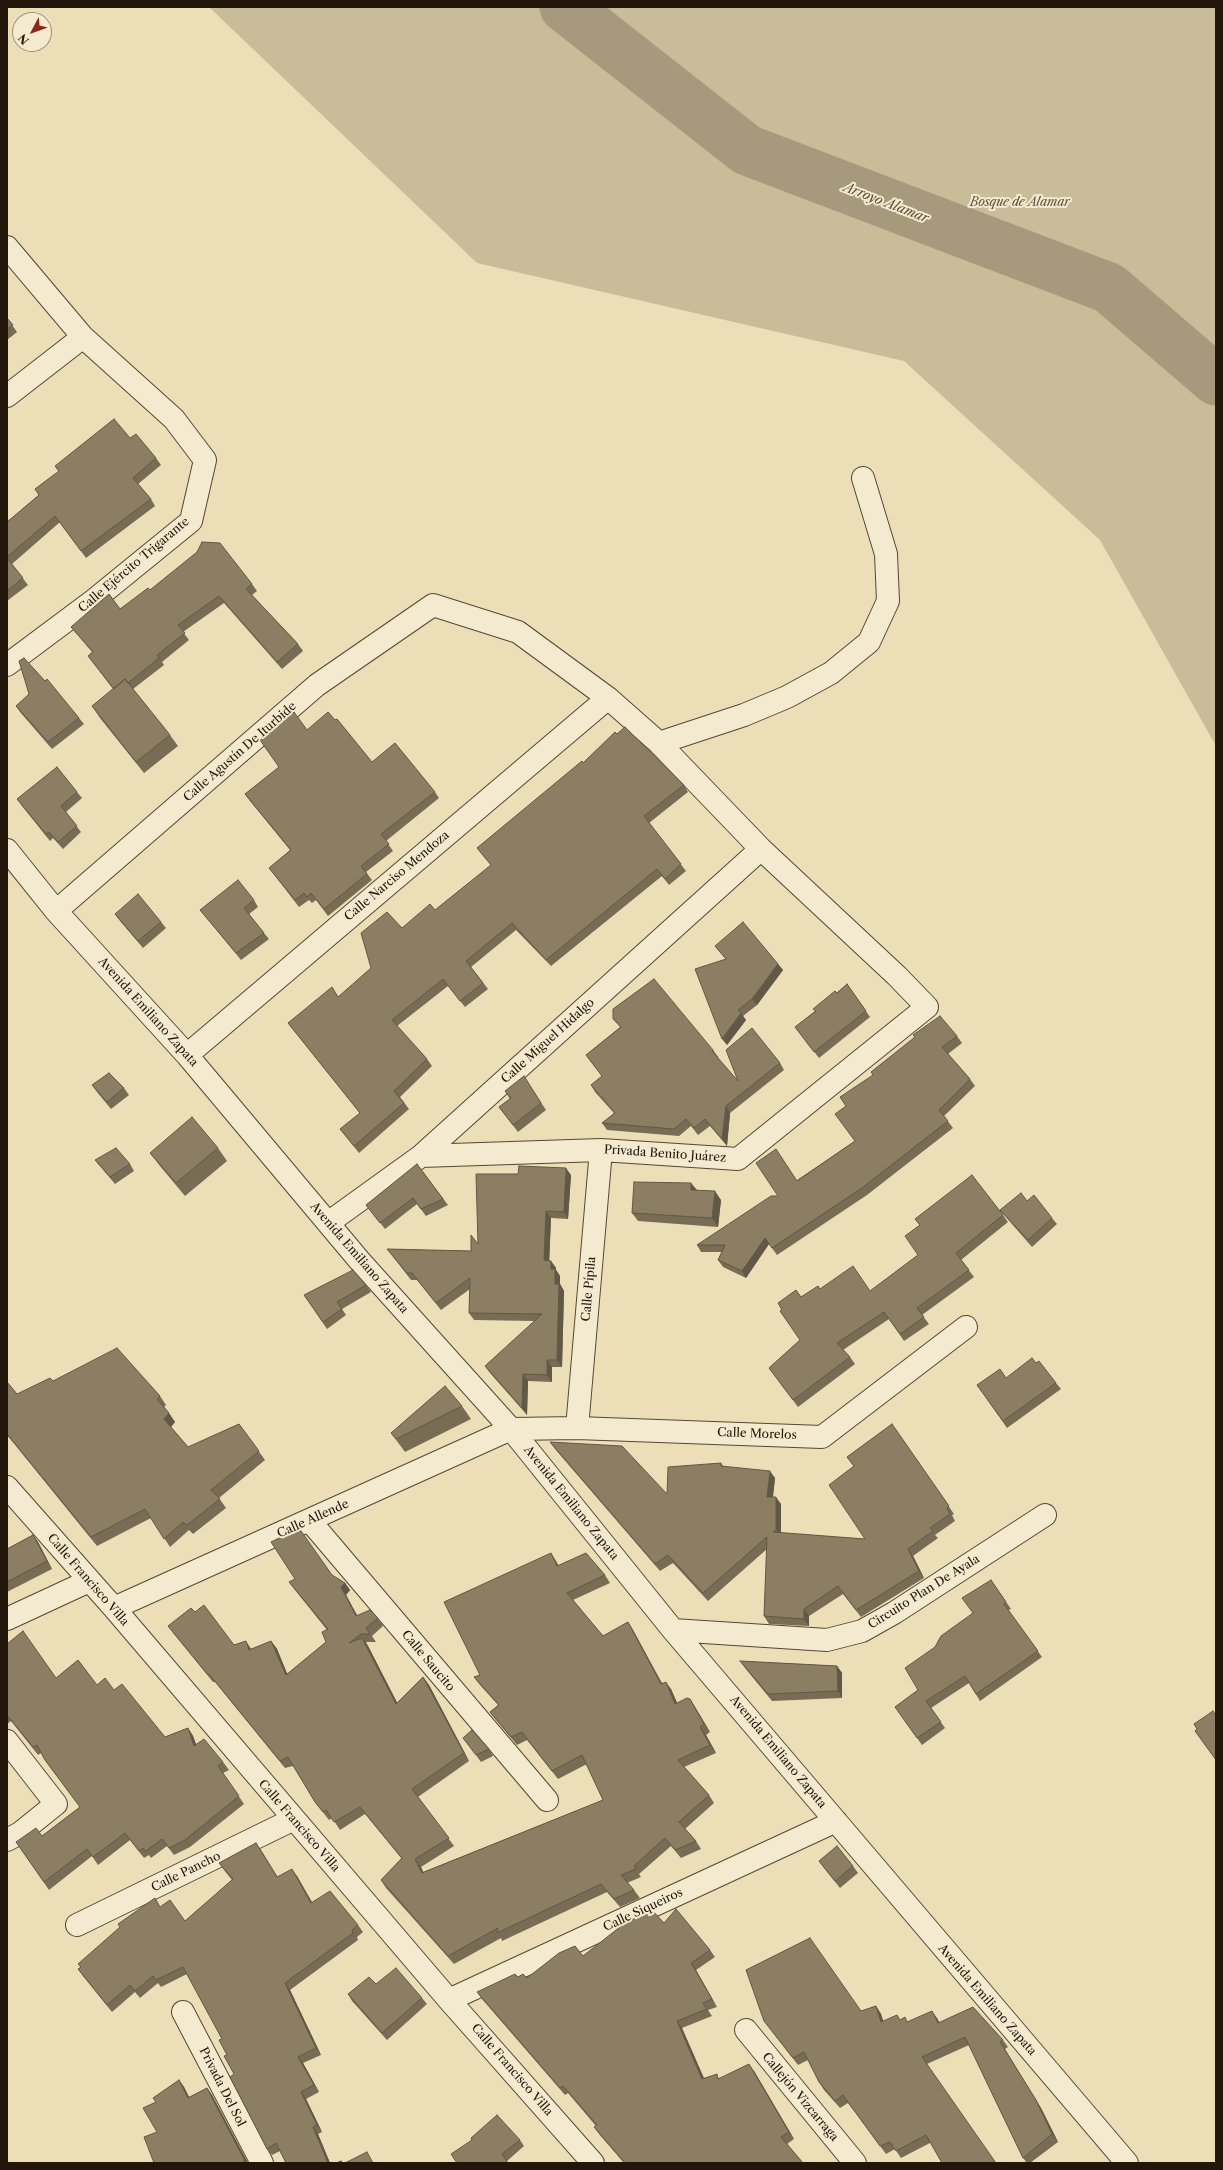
<!DOCTYPE html>
<html>
<head>
<meta charset="utf-8">
<style>
  body { margin:0 }
  #map { position:relative; width:1223px; height:2170px; overflow:hidden; background:#ecdeb7; font-family:"Libre Caslon Text",serif }
  canvas { display:block }
  .frame { position:absolute; inset:0; border:8px solid #211609; pointer-events:none }
  .north { position:absolute; left:12px; top:12px; width:40px; height:40px; box-sizing:border-box; background:#f3ead0; border:1px solid #9f9580; border-radius:50%; rotate:229deg; font-size:11px; font-weight:700; line-height:16px; text-align:center; color:#211609 }
  .north::after { content:''; display:block; margin:auto; width:14px; height:18px; background:#8f2418; clip-path:polygon(50% 0,100% 100%,50% 72%,0 100%) }
</style>
</head>
<body>
<div id="map">
<canvas width="1223" height="2170"></canvas>
<div class="frame"></div>
<div class="north">N</div>
</div>
<script>
const c = document.querySelector('canvas').getContext('2d');
c.lineJoin = 'round';
function fill(path, color) { c.fillStyle = color; c.fill(path, 'evenodd'); }
const toPath = rows => new Path2D(rows.map(r => 'M' + r).join(''));
function stroke(path, color, width, dash) { c.strokeStyle = color; c.lineWidth = width; c.lineCap = dash ? 'butt' : 'round'; c.setLineDash(dash || []); c.stroke(path); }
function label(font, color, halo, rows, align = 'center') {
  c.font = font + ' "Libre Caslon Text",serif'; c.lineWidth = 4; c.setLineDash([]); c.textBaseline = 'middle'; c.strokeStyle = halo; c.fillStyle = color; for (const [text, x, y, turn = 0] of rows) {
    c.save(); c.translate(x, y); c.rotate((+turn || 0) * Math.PI / 180); c.textAlign = isNaN(turn) ? turn : align; if (halo) c.strokeText(text, 0, 0); c.fillText(text, 0, 0); c.restore();
  }
}
fill(toPath([
  [209,7,1216,7,1216,746,1100,540,904,361,477,263]
]), '#c9bc99');
stroke(toPath([
  [565,7,747,150,1109,288,1216,380]
]), '#a79a7c', 51);
const street = toPath([
  [7,247,83,337,174,419,205,460,191,521,94,600,7,665],
  [7,396,83,337],
  [659,743,744,715,787,697,831,673,869,642,888,601,886,554,863,478],
  [7,850,56,911,187,1055,359,1260,511,1429,673,1630,1127,2163],
  [56,911,317,685,433,605,518,632,608,698,659,743,761,849,897,976,927,1007,738,1159,601,1150,421,1156],
  [187,1055,608,698],
  [328,1223,421,1156,761,849],
  [577,1428,601,1150],
  [7,1487,114,1608,449,2000,593,2163],
  [310,1521,547,1800],
  [114,1608,511,1429,577,1428,822,1437,966,1327],
  [7,1619,89,1581],
  [673,1630,827,1640,862,1631,894,1613,1045,1515],
  [7,1741,56,1804,20,1833,7,1840],
  [77,1925,294,1819],
  [449,2000,836,1821],
  [183,2012,262,2163],
  [746,2030,855,2163]
]);
stroke(street, '#544834', 24);
stroke(street, '#f3ead0', 22);
fill(toPath([
  [7,318,17,332,7,340],
  [130,438,156,458,161,465,138,484,151,499,155,506,86,558,60,522,12,564,28,585,7,601,7,522,39,495,59,472,55,466],
  [252,584,257,591,252,595,298,644,303,651,282,669,224,603,183,632,189,640,162,662,164,665,133,689,170,735,178,746,144,773,100,718,92,706,113,689,88,656,92,652,76,633,71,627,120,609,150,590],
  [45,681,79,718,84,724,52,749,20,712,16,706],
  [307,730,372,762,435,792,439,798,386,841,393,851,366,872,372,880,328,916,316,900,312,903,309,900,299,907,269,868,290,850,250,801,245,794,279,767],
  [617,734,684,785,688,792,649,823,686,871,669,885,662,876,551,966,516,930,471,967,488,989,465,1007,448,986,397,1026,427,1059,432,1066,400,1097,409,1109,359,1153,340,1129,360,1113,288,1023,339,997,371,968,402,928,435,910,491,865,477,848,583,763],
  [77,792,82,798,66,812,81,832,63,849,53,838,50,841,22,806,17,799],
  [254,900,258,907,249,914,264,933,269,939,241,960,205,916,200,910],
  [115,914,161,922,166,928,143,948,120,921],
  [715,946,778,964,783,970,757,1005,743,1016,746,1020,727,1045,726,959],
  [847,984,870,1017,819,1058,795,1027,815,1011],
  [613,1019,718,1057,717,1058,738,1081,780,1063,784,1070,730,1113,727,1146,710,1126,698,1135,691,1126,679,1136,607,1130,602,1123,614,1113,595,1092,591,1085,602,1076,586,1055,620,1027],
  [957,1036,962,1043,948,1054,970,1079,975,1086,944,1116,953,1128,867,1195,777,1255,769,1244,746,1278,723,1267,718,1260,722,1252,701,1252,697,1245,778,1196,797,1180,855,1141,846,1106,840,1097],
  [528,1083,546,1110,518,1132,499,1107,510,1099,505,1091],
  [92,1085,124,1088,129,1095,111,1109,97,1092],
  [218,1148,227,1161,185,1196,160,1166,150,1153],
  [95,1160,130,1164,134,1171,115,1184],
  [417,1164,448,1205,426,1216,417,1204,385,1229,366,1205],
  [571,1175,568,1219,551,1218,549,1261,551,1261,556,1268,556,1270,560,1276,560,1284,564,1291,562,1367,552,1367,552,1382,528,1381,527,1415,490,1373,485,1366,535,1321,474,1320,469,1313,470,1289,441,1310,417,1280,411,1280,387,1249,471,1251,478,1244],
  [691,1183,697,1190,721,1200,718,1227,638,1221,632,1213],
  [1027,1201,1052,1218,1057,1224,1032,1247,1005,1216,1000,1210],
  [1003,1215,1008,1222,961,1260,974,1277,922,1315,929,1324,904,1341,889,1319,843,1350,850,1357,855,1364,798,1407,769,1368,800,1340,801,1297,820,1289,870,1291,918,1255,920,1225,915,1219],
  [366,1285,371,1292,342,1309,346,1315,327,1329,304,1295],
  [1036,1363,1056,1383,1061,1389,1007,1428,977,1385,1006,1378],
  [53,1381,160,1396,166,1405,164,1407,175,1422,171,1427,188,1447,239,1424,265,1460,219,1498,226,1508,193,1534,189,1530,170,1547,151,1518,97,1546,7,1435,7,1382,17,1394],
  [462,1406,471,1419,405,1452,391,1433],
  [892,1424,954,1514,952,1515,955,1521,935,1535,938,1538,913,1556,924,1578,861,1617,843,1594,809,1616,809,1626,769,1624,764,1616,767,1549,708,1601,673,1563,660,1571,555,1449,550,1442,667,1494,721,1463,723,1466,775,1478,773,1497,781,1504,781,1533,865,1539,854,1467,847,1457],
  [33,1535,38,1542,52,1569,7,1592,7,1549],
  [556,1561,558,1565,605,1575,610,1583,573,1600,603,1636,628,1622,633,1630,662,1683,671,1689,677,1703,690,1699,695,1707,710,1732,706,1735,716,1753,684,1767,709,1795,714,1803,685,1829,696,1841,701,1849,681,1858,671,1846,639,1874,641,1877,627,1883,634,1890,640,1898,620,1907,607,1892,502,1941,501,1938,454,1964,386,1888,381,1880,402,1859,365,1814,340,1830,332,1818,329,1820,315,1802,293,1766,285,1768,215,1682,213,1682,174,1634,168,1626,195,1612,234,1645,252,1649,271,1641,277,1649,287,1674,326,1642,327,1630,295,1590,289,1582,332,1575,345,1583,350,1590,346,1595,357,1616,378,1618,383,1626,372,1636,376,1642,366,1642,368,1646,397,1703,423,1677,429,1685,469,1761,418,1797,454,1846,421,1867,423,1872,603,1800,587,1764,558,1779,527,1740,517,1745,496,1720,490,1712,498,1705,480,1685,474,1677,480,1675],
  [991,1580,1011,1609,1008,1610,1042,1657,980,1701,969,1683,931,1708,945,1728,922,1745,895,1707,918,1690,935,1647,973,1613],
  [7,1644,56,1678,97,1685,114,1690,165,1737,188,1728,193,1736,196,1744,223,1762,229,1770,223,1773,244,1804,190,1847,174,1855,167,1846,151,1858,149,1855,144,1858,130,1840,98,1865,92,1856,49,1890,16,1842,42,1836,80,1807,50,1767,45,1760,41,1753,38,1755,11,1721,7,1724],
  [740,1661,837,1666,842,1673,842,1698,772,1701,745,1668],
  [468,1744,489,1749,493,1756,481,1762],
  [256,1843,277,1877,297,1876,312,1902,358,1925,363,1932,357,1937,358,1940,290,1990,321,2055,303,2063,319,2092,306,2099,322,2132,318,2134,330,2163,286,2163,280,2151,272,2155,267,2149,234,2074,222,2039,187,1974,161,1987,158,1983,140,1998,135,1992,112,2012,83,1976,78,1969,161,1907,185,1921,232,1880,224,1870,219,1863],
  [819,1861,853,1866,858,1873,840,1888,824,1868],
  [664,1923,710,1950,715,1957,696,1970,717,2007,708,2010,712,2016,682,2028,704,2078,719,2078,754,2071,794,2139,787,2144,803,2163,624,2163,599,2134,594,2127,596,2126,568,2093,565,2095,482,1999,477,1992,518,1977,527,1978],
  [376,1984,422,1998,427,2004,387,2040,352,2001,348,1994],
  [876,2006,881,2014,883,2021,901,2020,908,2022,937,2018,939,2022,1003,2040,1008,2047,1005,2049,1041,2108,1058,2142,1030,2163,1027,2163,1023,2158,969,2045,927,2064,930,2143,901,2158,895,2149,886,2154,848,2103,840,2108,824,2090,819,2082,808,2060,798,2065,764,2021,861,2011],
  [179,2080,184,2087,189,2097,207,2088,212,2095,248,2163,154,2163,157,2132,156,2102],
  [520,2140,524,2146,507,2161,457,2163]
]), '#786c55');
fill(toPath([
  [778,964,783,970,757,1005,752,999],
  [741,1013,746,1020,727,1045,722,1039],
  [713,1050,718,1057,717,1058,712,1051],
  [726,1106,730,1113,727,1146,722,1139],
  [566,1168,571,1175,568,1219,564,1212],
  [691,1183,697,1191,691,1190],
  [715,1191,721,1200,718,1227,712,1218],
  [546,1211,551,1218,549,1267,544,1260],
  [765,1238,769,1244,746,1278,742,1271],
  [551,1261,556,1268,556,1270,560,1276,560,1284,564,1291,562,1367,557,1360,555,1284,551,1269],
  [547,1360,552,1367,552,1382,547,1375],
  [523,1374,528,1381,527,1415,522,1408],
  [169,1413,175,1422,170,1428,164,1419],
  [770,1471,775,1478,772,1504,767,1497],
  [776,1497,781,1504,781,1537,776,1530],
  [33,1535,38,1542,52,1569,47,1561],
  [908,1549,913,1556,924,1578,919,1571],
  [551,1553,556,1561,562,1574,557,1566],
  [345,1583,350,1590,346,1595,362,1624,356,1616,341,1587],
  [804,1609,809,1616,809,1626,804,1619],
  [628,1622,633,1630,666,1692,661,1684],
  [362,1638,368,1646,402,1712,396,1704],
  [246,1641,251,1649,255,1658,249,1650],
  [271,1641,277,1649,291,1683,286,1675],
  [837,1666,842,1673,842,1698,838,1691],
  [423,1677,429,1685,469,1761,464,1753],
  [666,1682,671,1689,681,1712,675,1704],
  [690,1699,695,1707,710,1732,704,1724],
  [700,1727,706,1735,716,1753,710,1745],
  [188,1728,193,1736,199,1753,194,1746],
  [256,1843,261,1850,282,1884,277,1877],
  [415,1859,421,1867,427,1880,422,1873],
  [292,1869,297,1876,316,1910,311,1903],
  [691,1963,696,1970,717,2007,712,1999],
  [285,1983,290,1990,321,2055,316,2048],
  [876,2006,881,2014,886,2029,881,2022],
  [932,2011,937,2018,943,2030,938,2023],
  [677,2021,682,2028,707,2086,702,2079],
  [1000,2042,1041,2108,1058,2142,1052,2134],
  [298,2057,303,2063,319,2092,314,2085],
  [749,2064,754,2071,794,2139,789,2132],
  [179,2080,184,2087,193,2105,188,2098],
  [207,2088,212,2095,248,2163,247,2163,245,2161],
  [301,2092,306,2099,322,2132,317,2125],
  [313,2127,318,2134,330,2163,328,2163]
]), '#615845');
const building = toPath([
  [7,318,13,325,7,329,7,318],
  [114,419,130,438,136,434,156,458,133,478,151,499,81,551,55,516,7,557,7,522,39,495,35,489,59,471,55,466,114,419],
  [202,542,220,543,252,584,246,589,298,644,277,662,219,596,178,625,185,633,157,655,159,658,128,683,125,679,114,689,88,656,93,652,71,627,109,594,120,609,148,588,150,590,197,552,202,542],
  [7,558,23,578,7,591,7,558],
  [24,658,45,681,47,679,79,718,48,742,16,706,29,694,19,661,24,658],
  [125,679,170,735,136,762,92,706,125,679],
  [294,712,307,730,328,712,335,720,337,719,372,762,395,743,435,792,381,834,389,844,361,866,367,874,324,909,311,893,307,897,304,893,295,900,269,868,291,850,245,794,279,767,260,740,294,712],
  [625,727,684,785,644,816,681,864,665,879,657,869,546,960,512,923,466,961,483,983,460,1001,443,979,392,1020,427,1059,394,1091,404,1103,354,1146,340,1129,360,1113,288,1023,332,987,338,997,371,968,361,933,387,912,402,928,430,904,435,910,491,865,477,848,582,761,583,763,615,732,617,734,625,727],
  [57,767,77,792,61,806,77,826,58,842,49,832,46,834,17,799,57,767],
  [238,880,254,900,244,908,264,933,236,953,200,910,238,880],
  [138,894,161,922,138,941,115,914,138,894],
  [743,922,778,964,752,999,738,1010,741,1013,722,1039,695,969,726,959,715,946,743,922],
  [654,979,713,1050,712,1051,738,1081,726,1050,752,1028,780,1063,726,1106,722,1139,705,1119,694,1128,686,1119,674,1129,602,1123,615,1113,591,1085,602,1076,586,1055,621,1027,613,1019,613,1009,654,979],
  [847,984,866,1011,814,1052,795,1027,816,1011,813,1009,835,991,837,993,847,984],
  [940,1016,957,1036,942,1047,970,1079,939,1110,948,1121,862,1188,772,1248,765,1238,742,1271,718,1260,725,1245,697,1245,771,1196,778,1196,756,1163,776,1149,797,1181,855,1141,835,1114,846,1106,840,1097,873,1075,871,1072,915,1037,913,1035,940,1016],
  [109,1073,124,1088,107,1102,92,1085,109,1073],
  [524,1076,541,1103,513,1125,499,1107,511,1098,505,1091,524,1076],
  [192,1117,218,1148,176,1183,150,1153,192,1117],
  [116,1148,130,1164,110,1177,95,1160,116,1148],
  [417,1164,443,1199,421,1209,413,1198,380,1223,366,1205,417,1164],
  [519,1166,566,1168,564,1212,546,1211,544,1260,551,1261,551,1269,555,1269,555,1284,559,1284,557,1360,547,1360,547,1375,523,1374,522,1408,485,1366,542,1314,469,1313,470,1278,436,1303,412,1273,407,1273,387,1249,471,1251,471,1235,478,1244,476,1174,518,1174,519,1166],
  [972,1175,1003,1215,956,1253,969,1270,917,1308,924,1317,900,1334,884,1312,837,1343,850,1357,793,1400,769,1368,800,1340,780,1311,782,1310,778,1303,796,1290,801,1297,818,1286,820,1289,853,1266,870,1291,918,1255,905,1236,920,1225,915,1219,972,1175],
  [634,1182,691,1183,691,1190,715,1191,712,1218,632,1213,634,1182],
  [1021,1193,1027,1201,1034,1195,1052,1218,1028,1240,1000,1210,1021,1193],
  [353,1270,366,1285,337,1302,342,1309,323,1322,304,1295,353,1270],
  [117,1348,160,1396,157,1399,169,1413,164,1419,188,1447,239,1424,259,1451,211,1490,220,1499,187,1525,183,1522,164,1539,145,1509,91,1537,7,1434,7,1382,17,1394,50,1378,53,1381,117,1348],
  [1032,1358,1036,1363,1039,1361,1056,1383,1003,1421,977,1385,1000,1369,1006,1378,1032,1358],
  [445,1386,462,1406,396,1439,391,1433,445,1386],
  [892,1424,949,1506,947,1508,950,1514,930,1528,933,1531,908,1549,919,1571,856,1610,838,1586,804,1609,804,1619,764,1616,767,1537,703,1593,668,1555,655,1564,550,1442,622,1446,667,1494,668,1467,721,1463,721,1466,770,1471,767,1497,776,1497,776,1530,773,1532,865,1539,829,1485,854,1466,847,1457,892,1424],
  [299,1528,332,1575,345,1583,341,1587,356,1616,370,1610,378,1618,366,1628,370,1634,361,1634,349,1643,362,1638,396,1704,423,1677,464,1753,412,1789,449,1838,415,1859,422,1873,603,1800,582,1755,552,1771,522,1732,511,1737,490,1712,499,1705,474,1677,480,1675,444,1602,551,1553,557,1566,586,1553,605,1575,567,1593,603,1636,628,1622,661,1684,666,1682,675,1704,687,1698,690,1699,704,1724,700,1727,710,1745,678,1760,709,1795,679,1822,696,1841,675,1850,665,1838,634,1866,636,1869,621,1875,634,1890,614,1899,601,1884,497,1933,498,1928,448,1956,381,1880,402,1858,360,1807,334,1822,326,1810,323,1812,315,1802,288,1757,280,1761,209,1674,208,1675,168,1626,191,1608,195,1612,204,1605,234,1645,246,1641,249,1650,271,1641,286,1675,326,1642,322,1632,328,1629,289,1582,295,1579,271,1542,299,1528],
  [33,1535,47,1561,7,1582,7,1549,33,1535],
  [991,1580,1006,1602,1004,1604,1038,1651,976,1694,965,1676,926,1701,941,1722,917,1738,895,1707,918,1690,905,1668,935,1647,941,1636,973,1613,962,1598,991,1580],
  [23,1631,56,1678,78,1660,97,1685,105,1678,114,1690,122,1684,165,1737,188,1728,194,1746,204,1739,223,1762,218,1766,239,1796,185,1840,169,1848,162,1839,146,1851,143,1848,139,1851,125,1833,93,1857,87,1849,44,1882,16,1842,36,1828,42,1836,80,1807,45,1760,37,1745,33,1747,7,1715,7,1644,23,1631],
  [740,1661,837,1666,838,1691,768,1694,740,1661],
  [1213,1711,1216,1716,1216,1760,1195,1731,1197,1729,1194,1724,1213,1711],
  [472,1730,489,1749,476,1755,463,1738,472,1730],
  [256,1843,277,1877,292,1869,311,1903,330,1891,358,1925,352,1930,353,1933,285,1983,316,2048,298,2057,314,2085,301,2092,317,2125,313,2127,328,2163,286,2163,276,2143,267,2149,230,2077,234,2074,224,2056,227,2055,219,2040,222,2039,183,1967,156,1980,153,1976,135,1991,130,1985,107,2005,78,1969,81,1967,78,1964,120,1927,118,1924,155,1898,160,1907,170,1900,185,1921,233,1879,219,1863,256,1843],
  [837,1846,853,1866,835,1881,819,1861,837,1846],
  [676,1909,710,1950,691,1963,712,1999,703,2003,707,2009,677,2021,702,2079,717,2074,718,2079,749,2064,789,2132,781,2137,803,2163,625,2163,594,2127,597,2125,563,2086,560,2088,477,1992,515,1974,518,1977,523,1974,527,1978,559,1953,575,1946,583,1956,625,1923,652,1910,664,1923,676,1909],
  [810,1938,861,2011,876,2006,881,2022,897,2015,900,2020,905,2017,907,2022,932,2011,938,2023,973,2007,1003,2040,1000,2042,1036,2100,1052,2134,1023,2158,965,2037,922,2057,996,2163,942,2163,926,2135,896,2151,890,2142,880,2146,843,2095,835,2101,819,2082,804,2052,793,2058,764,2021,746,1970,810,1938],
  [396,1968,422,1998,382,2033,348,1994,369,1977,376,1984,396,1968],
  [179,2080,188,2098,207,2088,245,2161,241,2163,154,2163,144,2137,157,2132,143,2108,156,2102,153,2098,179,2080],
  [497,2115,520,2140,502,2154,508,2163,457,2163,451,2154,472,2140,471,2138,497,2115],
  [367,2152,373,2163,345,2163,367,2152],
  [341,2161,343,2163,336,2163,341,2161]
]);
fill(building, '#8b7e63');
stroke(building, '#615845', 1);
label('italic 12px', '#5c503b', '#f3ead0', [
  ["Bosque de Alamar",1020,203]
]);
label('12px', '#211609', '#f3ead0', [
  ["Calle Ejército Trigarante",134,565,-40],
  ["Calle Agustín De Iturbide",240,752,-41],
  ["Calle Narciso Mendoza",397,876,-40],
  ["Avenida Emiliano Zapata",148,1012,48],
  ["Calle Miguel Hidalgo",548,1041,-42],
  ["Privada Benito Juárez",665,1154,4],
  ["Avenida Emiliano Zapata",359,1258,49],
  ["Calle Pípila",589,1289,-85],
  ["Calle Morelos",757,1434,2],
  ["Avenida Emiliano Zapata",571,1503,51],
  ["Calle Allende",313,1519,-24],
  ["Calle Francisco Villa",88,1580,49],
  ["Circuito Plan De Ayala",924,1592,-32],
  ["Calle Saucito",428,1661,50],
  ["Avenida Emiliano Zapata",778,1752,50],
  ["Calle Francisco Villa",299,1826,49],
  ["Calle Pancho",186,1872,-26],
  ["Calle Siqueiros",643,1910,-25],
  ["Avenida Emiliano Zapata",987,2000,49],
  ["Calle Francisco Villa",512,2070,49],
  ["Privada Del Sol",222,2087,63],
  ["Callejón Vizcarraga",800,2097,50]
]);
label('italic 13px', '#574b37', '#f3ead0', [
  ["Arroyo Alamar",886,203,21]
]);
</script>
</body>
</html>
